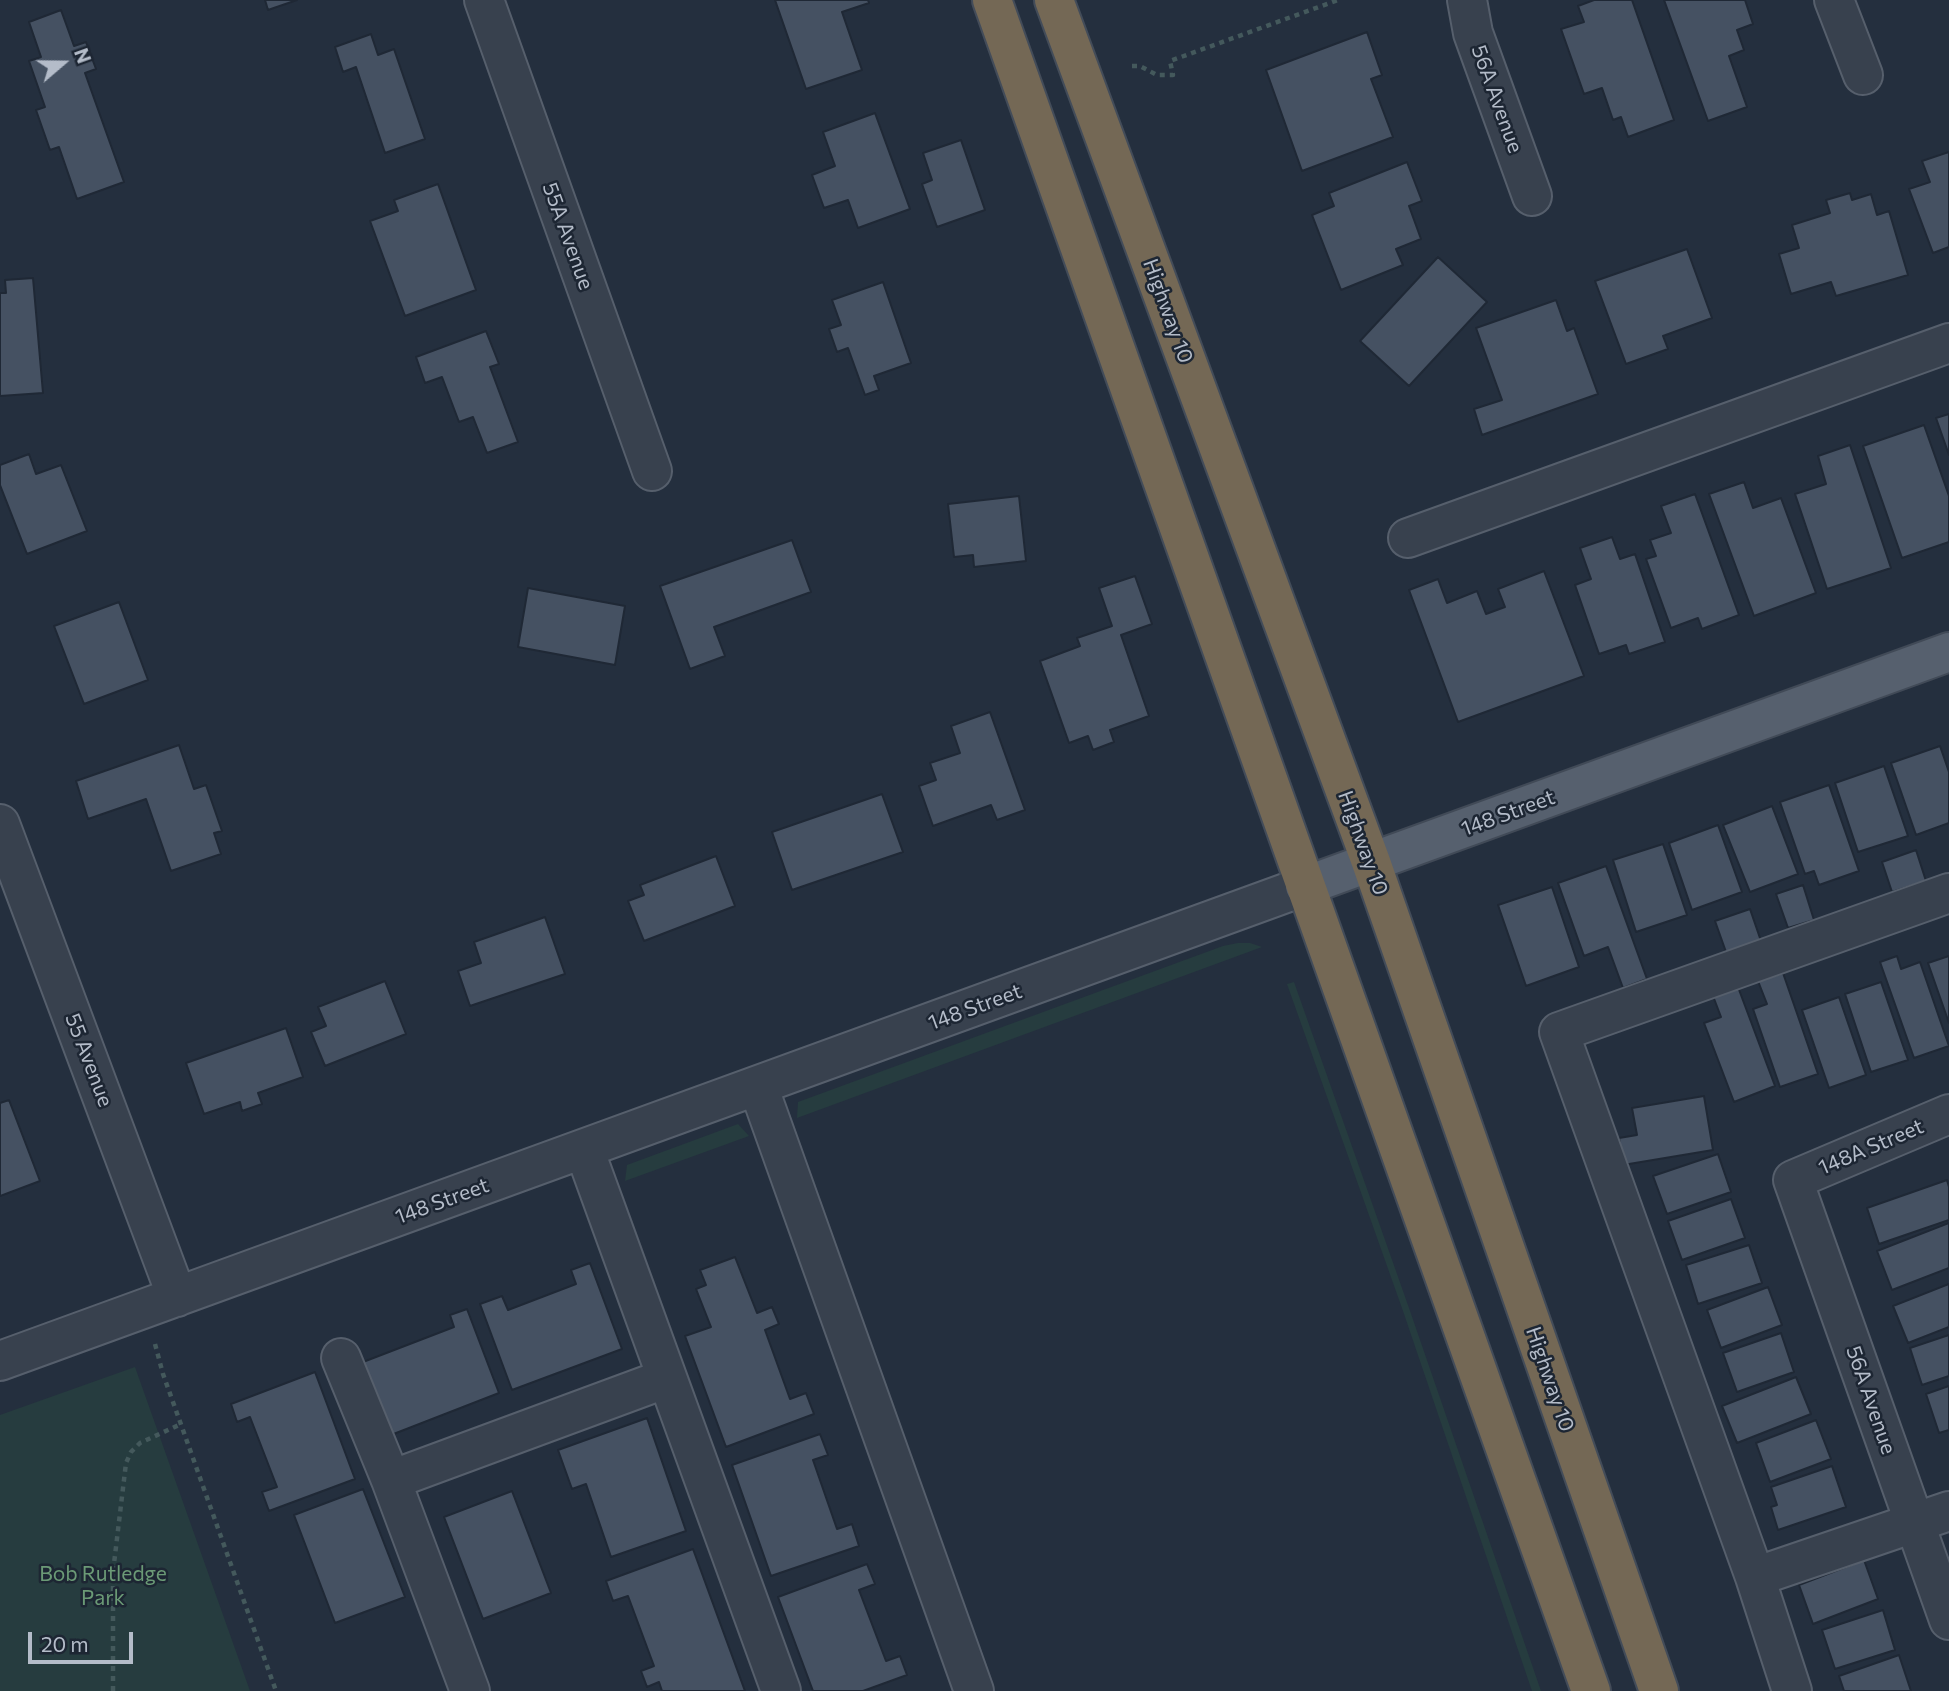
<!DOCTYPE html>
<html>
<head>
<meta charset="utf-8">
<style>
  body { margin:0 }
  #map { position:relative; width:1949px; height:1691px; overflow:hidden; background:#242f3e; font-family:Commissioner,sans-serif }
  canvas { display:block }
  .north { position:absolute; left:28px; top:28px; width:70px; height:70px; -webkit-text-stroke:5px #1d2633; paint-order:stroke; rotate:70deg; font-size:19px; font-weight:700; line-height:28px; text-align:center; color:#b4bcc9 }
  .north::after { content:''; display:block; margin:auto; width:24px; height:32px; background:#b4bcc9; clip-path:polygon(50% 0,100% 100%,50% 72%,0 100%) }
  .scale { position:absolute; left:28px; top:1632px; width:105px; height:32px; box-sizing:border-box; border:4px solid #b4bcc9; border-top:0; padding-left:9px; font-size:21px; line-height:24px; white-space:nowrap; color:#b4bcc9; -webkit-text-stroke:5px #1d2633; paint-order:stroke }
</style>
</head>
<body>
<div id="map">
<canvas width="1949" height="1691"></canvas>
<div class="north">N</div>
<div class="scale">20 m</div>
</div>
<script>
const c = document.querySelector('canvas').getContext('2d');
c.lineJoin = 'round';
function fill(path, color) { c.fillStyle = color; c.fill(path, 'evenodd'); }
const toPath = rows => new Path2D(rows.map(r => 'M' + r).join(''));
function stroke(path, color, width, dash) { c.strokeStyle = color; c.lineWidth = width; c.lineCap = dash ? 'butt' : 'round'; c.setLineDash(dash || []); c.stroke(path); }
function label(font, color, halo, rows, align = 'center') {
  c.font = font + ' Commissioner,sans-serif'; c.lineWidth = 5; c.setLineDash([]); c.textBaseline = 'middle'; c.strokeStyle = halo; c.fillStyle = color; for (const [text, x, y, turn = 0] of rows) {
    c.save(); c.translate(x, y); c.rotate((+turn || 0) * Math.PI / 180); c.textAlign = isNaN(turn) ? turn : align; if (halo) c.strokeText(text, 0, 0); c.fillText(text, 0, 0); c.restore();
  }
}
fill(toPath([
  [1238,943,1250,943,1262,947,797,1118,798,1102,1223,946],
  [1294,982,1409,1308,1541,1691,1532,1691,1403,1311,1287,984],
  [738,1124,749,1136,625,1181,627,1165],
  [135,1367,250,1691,0,1691,0,1415]
]), '#263c3f');
const building = toPath([
  [265,0,297,0,268,10,265,0],
  [775,0,868,0,869,3,842,12,862,70,806,89,775,0],
  [1594,0,1632,0,1674,120,1628,137,1621,117,1613,120,1602,88,1584,94,1561,29,1584,22,1578,6,1594,0],
  [1664,0,1745,0,1753,24,1737,30,1744,50,1729,56,1747,107,1708,121,1664,0],
  [61,10,74,46,86,42,96,69,85,73,124,182,77,199,59,147,50,150,36,110,45,107,29,61,41,57,29,22,61,10],
  [1367,32,1382,75,1371,79,1393,137,1302,171,1266,70,1367,32],
  [371,34,378,55,394,49,425,139,385,153,356,67,343,72,335,47,371,34],
  [875,113,910,209,858,228,848,200,824,208,812,175,835,166,823,132,875,113],
  [961,140,985,210,937,227,922,184,932,180,923,153,961,140],
  [1949,152,1949,247,1933,253,1909,189,1930,182,1922,161,1949,152],
  [1407,162,1422,201,1409,206,1421,239,1396,249,1403,265,1341,290,1312,215,1334,206,1329,193,1407,162],
  [438,184,476,290,405,316,370,221,398,211,394,200,438,184],
  [1850,193,1852,200,1871,194,1877,215,1889,211,1908,275,1836,296,1831,282,1791,294,1779,254,1799,248,1792,225,1830,213,1826,200,1850,193],
  [1687,249,1712,318,1663,336,1668,349,1626,364,1595,281,1687,249],
  [1438,257,1487,302,1409,386,1360,341,1438,257],
  [33,278,43,393,0,396,0,293,6,293,5,280,33,278],
  [883,282,911,363,874,376,879,390,865,395,848,348,837,352,829,329,841,325,832,300,883,282],
  [1556,300,1567,331,1574,328,1598,394,1482,435,1474,409,1502,400,1476,328,1556,300],
  [486,331,499,364,490,367,518,442,487,453,473,417,459,422,442,377,425,383,416,357,486,331],
  [1949,414,1949,455,1936,418,1949,414],
  [1924,425,1949,496,1949,542,1902,558,1863,446,1924,425],
  [1850,445,1891,568,1827,589,1795,494,1826,484,1818,456,1850,445],
  [29,454,36,474,61,465,87,531,27,554,0,485,0,465,29,454],
  [1744,482,1753,508,1781,498,1816,593,1754,616,1709,494,1744,482],
  [1695,494,1739,615,1702,629,1698,618,1671,628,1646,559,1656,556,1650,540,1671,533,1661,506,1695,494],
  [1019,496,1026,561,974,567,973,555,954,557,948,504,1019,496],
  [1612,537,1620,559,1635,554,1665,642,1629,654,1626,645,1599,654,1575,585,1591,579,1580,548,1612,537],
  [792,540,811,592,714,627,725,656,690,669,660,586,792,540],
  [1544,571,1584,676,1458,722,1409,590,1438,579,1447,603,1477,591,1486,614,1505,607,1498,589,1544,571],
  [1135,576,1152,624,1121,635,1149,716,1110,730,1114,742,1093,750,1088,736,1069,743,1040,661,1080,646,1077,638,1112,626,1099,588,1135,576],
  [528,588,625,606,615,665,518,647,528,588],
  [119,602,148,680,84,704,54,626,119,602],
  [990,712,1025,810,997,820,991,805,933,826,919,786,936,780,930,763,960,753,951,726,990,712],
  [179,745,194,789,206,785,222,831,214,833,221,854,171,871,146,799,88,819,76,781,179,745],
  [1940,746,1949,772,1949,823,1916,835,1891,763,1940,746],
  [1884,766,1908,836,1858,852,1835,783,1884,766],
  [1829,785,1859,871,1819,885,1814,871,1805,874,1780,802,1829,785],
  [882,794,903,852,792,890,772,832,882,794],
  [1772,806,1798,874,1750,892,1723,825,1772,806],
  [1718,825,1742,892,1692,910,1669,843,1718,825],
  [1663,844,1687,915,1636,932,1613,860,1663,844],
  [1916,850,1926,881,1892,892,1882,862,1916,850],
  [716,856,735,906,644,941,628,901,644,895,640,885,716,856],
  [1606,866,1647,979,1623,988,1608,947,1584,956,1558,883,1606,866],
  [1803,885,1814,920,1788,928,1776,894,1803,885],
  [1552,887,1579,967,1526,986,1498,905,1552,887],
  [1750,909,1761,941,1726,952,1715,921,1750,909],
  [545,917,565,974,470,1006,458,971,481,963,474,942,545,917],
  [1897,956,1901,969,1920,962,1949,1046,1914,1058,1880,962,1897,956],
  [1949,956,1949,1023,1928,963,1949,956],
  [1783,973,1818,1074,1780,1087,1753,1009,1767,1004,1758,981,1783,973],
  [385,981,406,1034,325,1066,311,1032,326,1026,318,1007,385,981],
  [1881,982,1908,1060,1871,1072,1845,994,1881,982],
  [1738,987,1775,1086,1734,1102,1704,1023,1721,1017,1713,996,1738,987],
  [1839,997,1866,1075,1829,1088,1802,1010,1839,997],
  [286,1028,303,1077,258,1093,262,1104,242,1111,240,1102,204,1114,186,1063,286,1028],
  [1704,1096,1713,1150,1623,1165,1619,1138,1637,1135,1632,1108,1704,1096],
  [9,1100,40,1181,0,1196,0,1103,9,1100],
  [1718,1154,1731,1192,1667,1214,1653,1176,1718,1154],
  [1947,1180,1949,1187,1949,1220,1879,1244,1867,1208,1947,1180],
  [1731,1199,1745,1238,1682,1260,1668,1221,1731,1199],
  [1949,1223,1949,1268,1892,1290,1877,1251,1949,1223],
  [1749,1245,1762,1283,1698,1304,1686,1265,1749,1245],
  [735,1257,757,1313,772,1307,779,1324,765,1330,790,1399,806,1393,814,1414,726,1447,685,1336,711,1327,696,1289,706,1285,700,1270,735,1257],
  [590,1263,622,1349,512,1390,480,1304,502,1296,508,1310,576,1284,571,1270,590,1263],
  [1949,1284,1949,1327,1908,1343,1893,1306,1949,1284],
  [1768,1287,1782,1325,1721,1348,1707,1310,1768,1287],
  [467,1309,499,1393,391,1435,363,1362,454,1327,450,1315,467,1309],
  [1781,1333,1794,1372,1737,1392,1723,1353,1781,1333],
  [1949,1335,1949,1376,1922,1385,1910,1348,1949,1335],
  [315,1372,355,1479,269,1511,262,1492,277,1487,250,1417,237,1422,231,1404,315,1372],
  [1796,1377,1811,1414,1737,1443,1722,1406,1796,1377],
  [1949,1386,1949,1430,1939,1433,1926,1394,1949,1386],
  [647,1418,686,1531,611,1557,586,1484,572,1489,558,1450,647,1418],
  [1816,1420,1831,1459,1770,1482,1756,1443,1816,1420],
  [820,1434,828,1455,813,1460,837,1529,852,1524,859,1546,771,1576,732,1465,820,1434],
  [1832,1466,1846,1507,1778,1530,1771,1507,1777,1505,1771,1487,1832,1466],
  [363,1489,405,1597,335,1623,294,1515,363,1489],
  [512,1491,551,1593,483,1619,444,1517,512,1491],
  [693,1549,745,1691,662,1691,659,1682,647,1687,641,1671,654,1666,628,1596,613,1601,606,1581,693,1549],
  [1864,1560,1878,1599,1813,1624,1799,1585,1864,1560],
  [867,1564,875,1584,859,1590,886,1661,900,1656,907,1675,863,1691,813,1691,778,1597,867,1564],
  [1883,1610,1895,1650,1835,1669,1822,1630,1883,1610],
  [1899,1655,1911,1691,1844,1691,1839,1676,1899,1655]
]);
fill(building, '#455162');
stroke(building, '#1f2835', 2);
const minor = toPath([
  [484,0,652,471],
  [1467,0,1473,33,1532,196],
  [1834,0,1863,75],
  [1408,538,1949,343],
  [0,824,177,1297],
  [758,1086,974,1691],
  [1949,1114,1793,1180,1949,1620],
  [584,1149,781,1691],
  [341,1358,391,1480,470,1691],
  [0,1361,1305,886],
  [391,1480,667,1378],
  [1755,1577,1949,1511],
  [1792,1691,1755,1577,1559,1032,1949,893]
]);
const major = toPath([
  [1305,886,1949,652]
]);
const highway = toPath([
  [992,0,1591,1691],
  [1054,0,1371,862,1659,1691]
]);
stroke(minor, '#565f6c', 42);
stroke(major, '#414a57', 42);
stroke(highway, '#434c59', 42);
stroke(toPath([
  [1132,66,1140,66,1157,75,1173,75,1170,61,1338,0],
  [155,1344,163,1374,276,1691],
  [113,1691,113,1572,126,1463,131,1452,140,1443,181,1424]
]), '#44595c', 4.5, [5, 5]);
stroke(minor, '#38414e', 38);
stroke(major, '#56606e', 38);
stroke(highway, '#746855', 38);
label('21px', '#b4bcc9', '#1d2633', [
  ["56A Avenue",1497,99,70],
  ["55A Avenue",568,236,70],
  ["Highway 10",1168,311,70],
  ["148 Street",1508,813,-20],
  ["Highway 10",1363,843,70],
  ["148 Street",975,1007,-20],
  ["55 Avenue",89,1060,69],
  ["148A Street",1871,1147,-23],
  ["148 Street",442,1201,-20],
  ["Highway 10",1550,1379,71],
  ["56A Avenue",1871,1400,71]
]);
label('21px', '#6b9a76', '#1d2633', [
  ["Bob Rutledge",103,1574],
  ["Park",103,1598]
]);
</script>
</body>
</html>
